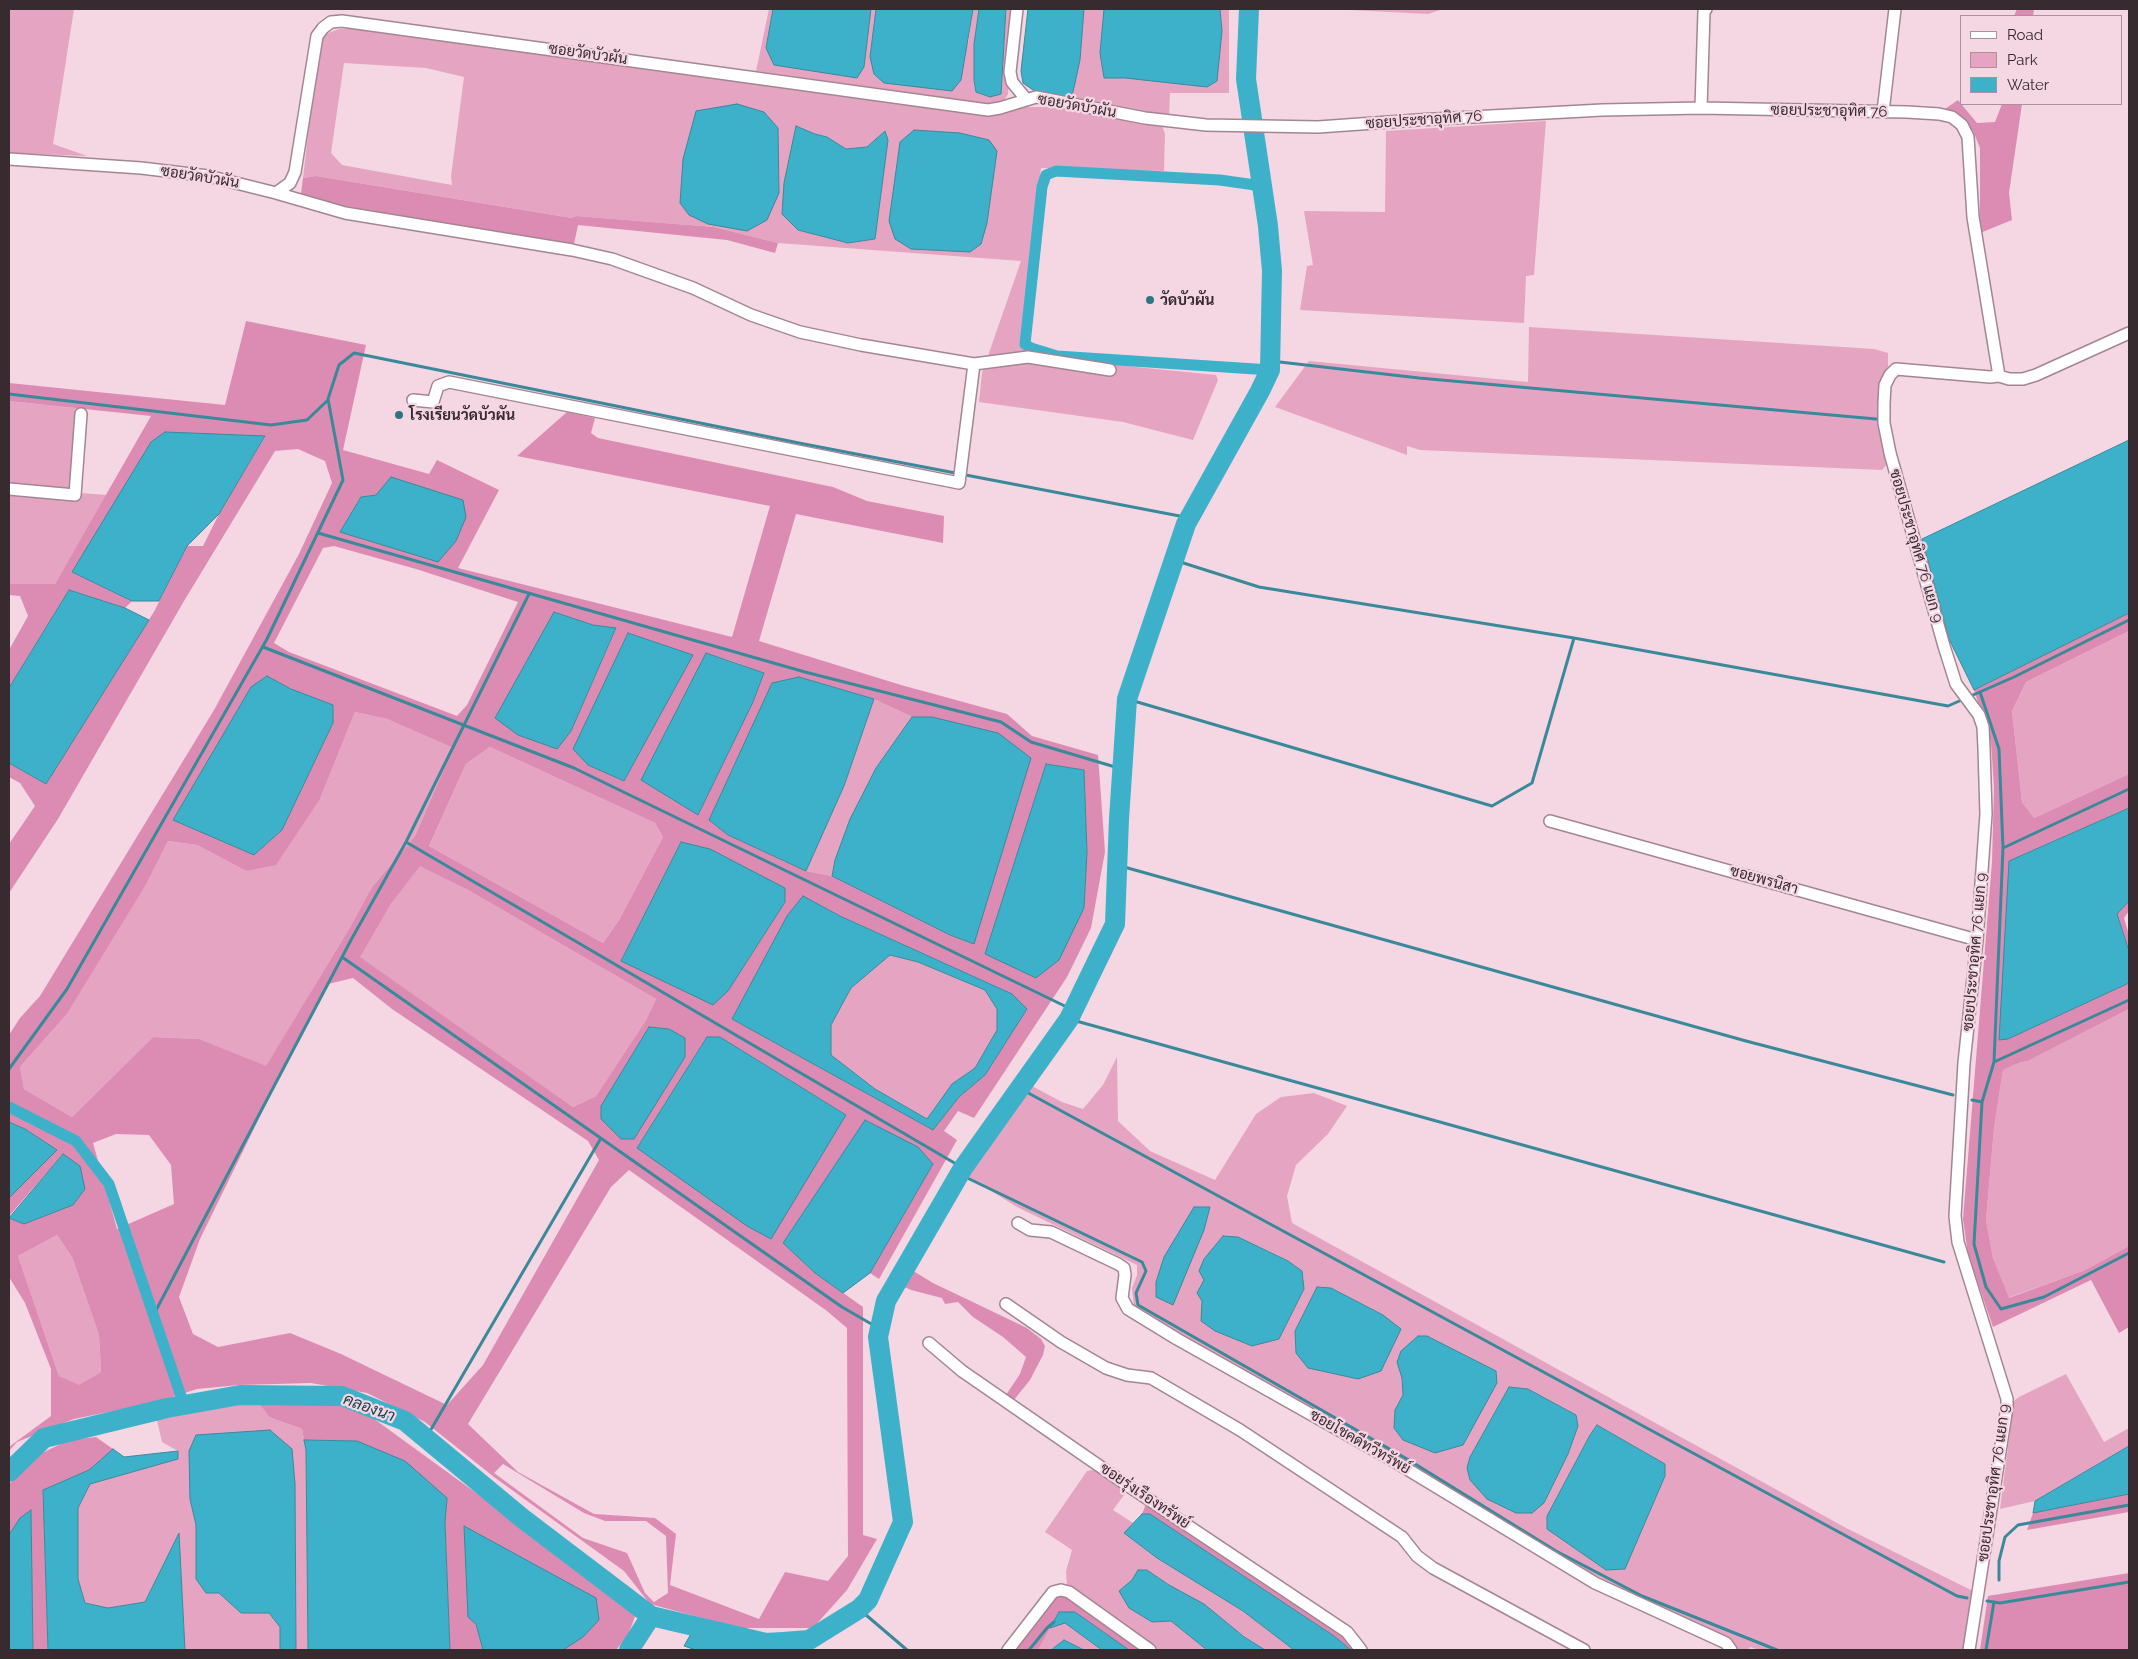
<!DOCTYPE html>
<html>
<head>
<meta charset="utf-8">
<style>
  body { margin:0 }
  #map { position:relative; width:2138px; height:1659px; overflow:hidden; background:#f5d6e3; font-family:Raleway,sans-serif }
  canvas { display:block }
  .frame { position:absolute; inset:0; border:10px solid #372b30; pointer-events:none }
  .legend { position:absolute; left:1960px; top:15px; width:162px; height:90px; box-sizing:border-box; background:#f5d6e3; border:1px solid #a9929b; margin:0; padding:6px 9px; list-style:none; font-size:15px; color:#372b30 }
  .legend li { display:flex; align-items:center; gap:10px; height:25px }
  .legend b { width:25px; border:1px solid #a9929b }
</style>
</head>
<body>
<div id="map">
<canvas width="2138" height="1659"></canvas>
<div class="frame"></div>
<ul class="legend">
<li><b style="height:6px;background:#fff"></b>Road</li>
<li><b style="height:14px;background:#e5a5c2"></b>Park</li>
<li><b style="height:14px;background:#3cb1c9"></b>Water</li>
</ul>
</div>
<script>
const c = document.querySelector('canvas').getContext('2d');
c.lineJoin = 'round';
function fill(path, color) { c.fillStyle = color; c.fill(path, 'evenodd'); }
const toPath = rows => new Path2D(rows.map(r => 'M' + r).join(''));
function stroke(path, color, width, dash) { c.strokeStyle = color; c.lineWidth = width; c.lineCap = dash ? 'butt' : 'round'; c.setLineDash(dash || []); c.stroke(path); }
function label(font, color, halo, rows, align = 'center') {
  c.font = font + ' Raleway,Sarabun,sans-serif'; c.lineWidth = 4.5; c.setLineDash([]); c.textBaseline = 'middle'; c.strokeStyle = halo; c.fillStyle = color; for (const [text, x, y, turn = 0] of rows) {
    c.save(); c.translate(x, y); c.rotate((+turn || 0) * Math.PI / 180); c.textAlign = isNaN(turn) ? turn : align; if (halo) c.strokeText(text, 0, 0); c.fillText(text, 0, 0); c.restore();
  }
}
fill(toPath([
  [9,9,74,9,53,144,87,156,9,153],
  [769,9,773,9,766,48,864,67,871,9,876,9,870,57,968,44,973,9,979,9,974,44,974,80,976,92,990,97,1001,94,1006,9,1013,9,1008,94,1004,101,991,104,756,71],
  [1084,9,1104,9,1100,53,1104,78,1125,78,1222,31,1220,9,1229,9,1229,93,1170,93,1169,119,1069,98,1073,92,1080,60],
  [1332,9,1443,9,1428,14],
  [361,28,996,114,1021,107,1051,107,1162,125,1165,134,1164,171,1041,168,1020,346,1031,343,1038,353,1096,363,1216,375,1218,380,1193,440,1123,422,979,402,982,373,1021,261,778,243,714,227,576,216,572,218,316,176,303,178,317,58,323,35,339,29],
  [344,63,426,68,464,77,451,176,452,185,342,165,331,153],
  [695,111,778,128,777,153],
  [796,127,815,134,827,137,846,149,867,147,885,131,888,140,875,239,848,243,798,230,782,214],
  [1546,121,1534,275,1526,276,1524,323,1300,310,1307,266,1313,265,1304,211,1385,212,1386,131],
  [1529,327,1874,349,1888,353,1888,369,1882,380,1877,414,1887,464,1882,470,1420,450,1407,446,1407,455,1275,407,1309,361,1528,382],
  [9,401,86,409,80,493,107,495,55,584,9,584],
  [2129,631,2129,774,2034,818,2022,802,2012,711,2026,682],
  [874,699,912,717,876,768,835,860,832,876,806,871,844,786],
  [355,712,387,719,453,748,415,836,372,887,349,929,266,1067,199,1039,153,1037,72,1117,24,1089,20,1067,67,1014,144,886,168,841,197,845,246,871,320,799],
  [490,747,655,823,663,837,619,920,603,943,429,846,466,764],
  [420,865,468,890,656,999,646,1020,596,1096,573,1107,359,957,391,904],
  [890,955,918,962,985,990,997,1009,997,1030,975,1068,952,1084,927,1119,875,1089,831,1055,831,1025,851,988],
  [2129,1009,2129,1246,2085,1270,2008,1298,1993,1258,1986,1220,1994,1128,2003,1070,2019,1063,2028,1061],
  [1117,1057,1118,1121,1150,1151,1215,1180,1256,1114,1281,1097,1314,1093,1347,1106,1328,1134,1296,1165,1287,1196,1292,1223,1848,1529,1973,1591,1966,1650,1759,1650,1750,1647,1748,1650,1739,1650,1710,1631,1560,1558,1134,1308,1132,1288,1137,1275,1137,1265,1017,1207,964,1174,1032,1086,1062,1102,1083,1109,1103,1085],
  [1223,1236,1238,1237,1288,1261,1302,1271,1304,1289,1279,1339,1202,1321,1204,1280],
  [1317,1287,1331,1288,1383,1315],
  [1402,1378,1477,1418,1463,1445,1395,1410,1403,1395],
  [1509,1387,1528,1389,1576,1415,1578,1425,1568,1454,1544,1503,1470,1457],
  [1597,1425,1665,1464,1665,1476,1625,1569,1606,1570,1547,1528,1547,1516,1590,1435],
  [57,1235,72,1257,99,1335,101,1372,79,1386,59,1376,18,1256],
  [2066,1374,2104,1442,2129,1428,2129,1446,2035,1501,2000,1509,2014,1401,2019,1397],
  [242,1402,261,1406,269,1417,302,1429,306,1450,308,1650,296,1650,295,1484,190,1499,196,1525,196,1579,219,1593,241,1613,269,1613,280,1627,280,1650,185,1650,179,1534,145,1602,108,1608,85,1603,78,1579,78,1508,90,1484,178,1459,178,1451,162,1442,157,1420],
  [1100,1469,1127,1491,1113,1510,1133,1523,1125,1534,1157,1558,1243,1611,1294,1650,1265,1650,1147,1570,1119,1591,1152,1622,1171,1621,1207,1650,1159,1650,1067,1585,1066,1571,1072,1550,1045,1532,1087,1471],
  [1064,1622,1102,1650,1084,1650,1064,1640,1051,1650,1038,1650,1050,1628]
]), '#e5a5c2');
fill(toPath([
  [2017,9,2034,9,2033,16,2014,16],
  [1958,100,1977,123,1995,122,2002,104,2022,104,2009,193,2012,220,1980,233,1980,148,1973,131,1958,113,1945,109],
  [316,176,572,218,576,216,714,227,778,243,775,253,727,240,578,225,574,244,376,212,329,203,301,194,303,178],
  [246,321,366,345,343,450,429,474,437,460,499,490,458,568,732,637,770,506,517,456,567,412,595,418,591,433,598,438,833,487,867,501,944,516,943,543,796,514,759,641,901,685,1007,714,1032,736,1098,755,1105,852,1091,928,1067,977,974,1118,958,1111,944,1131,957,1140,879,1279,870,1273,933,1164,866,1120,783,1243,815,1273,863,1307,863,1535,877,1539,847,1590,813,1628,739,1628,650,1604,624,1571,494,1477,425,1422,367,1393,311,1383,239,1385,197,1389,157,1402,74,1419,17,1442,9,1451,9,1447,51,1416,51,1369,25,1303,9,1277,9,1218,24,1224,73,1205,85,1189,63,1154,9,1216,9,1198,56,1150,25,1129,9,1122,9,1035,20,1018,40,996,214,710,299,554,332,483,325,461,298,449,275,451,184,601,58,819,9,893,9,844,35,806,20,783,9,777,9,763,46,784,155,610,187,546,203,546,219,514,265,437,72,572,132,601,125,608,69,590,9,688,9,650,28,616,20,596,9,595,9,584,55,584,151,416,9,401,9,383,225,405],
  [376,495,341,532,361,497],
  [334,546,416,569,518,602,467,705,457,716,289,652,274,643,323,548],
  [554,612,593,625,616,629,571,731],
  [628,633,692,655,624,781,589,765],
  [706,653,737,663,764,674,753,702,698,815],
  [267,676,291,689,333,723,282,830,254,855],
  [799,677,874,699,912,717,932,717,974,944,950,935,832,876,806,871,728,835,709,820],
  [355,712,387,719,453,748,415,836,372,887,349,929,266,1066,199,1039,153,1037,72,1117,24,1089,20,1067,67,1014,145,886,168,841,197,845,246,871,276,865,320,799],
  [490,747,655,823,663,837,619,920,603,943,429,846,466,764],
  [1046,764,1084,770,1087,852,1084,908,985,955],
  [681,842,785,888,785,902,728,991,621,961],
  [420,866,468,890,656,999,646,1020,596,1096,573,1107,360,957,391,904],
  [803,897,840,916,1012,994,1027,1009,985,1075,959,1097,933,1130,732,1019],
  [353,978,392,1009,588,1141,599,1160,483,1365,447,1405,341,1354,290,1333,218,1347,193,1334,179,1297,200,1239,267,1102,328,984],
  [707,1037,720,1037,846,1115,637,1148],
  [601,1106,621,1139,601,1119],
  [116,1134,149,1135,171,1165,174,1204,117,1229,93,1143],
  [629,1170,827,1311,847,1328,848,1556,828,1581,785,1572,759,1619,670,1585,676,1534,655,1518,594,1514,518,1472,468,1424,611,1187],
  [57,1235,72,1257,99,1335,101,1372,79,1385,59,1376,18,1256],
  [503,1464,584,1513,605,1521,646,1521,666,1536,668,1593,654,1602,645,1593,627,1553,583,1538,494,1473],
  [2129,613,2129,631,2026,682,2012,711,2022,802,2034,818,2129,774,2129,808,2009,861,2008,1039,2129,983,2129,1009,2028,1061,2019,1063,2003,1070,1994,1128,1986,1220,1993,1258,2009,1298,2085,1270,2129,1246,2129,1327,2119,1333,2091,1280,1993,1327,1968,1254,1963,1219,1992,862,1994,788,1991,742,1974,690],
  [2129,901,2129,911,2124,918,2129,935,2129,951,2117,914],
  [910,1269,933,1283,1027,1328,1041,1339,1045,1346,1043,1355,1030,1380,1013,1401,1006,1395,1020,1374,1026,1357,1003,1337,973,1317,958,1302,945,1304,942,1298,911,1290,900,1285],
  [311,1401,359,1408,523,1527,636,1614,628,1635,616,1650,563,1650,583,1637,476,1624,483,1650,450,1650,445,1523,447,1498,357,1441,304,1440,302,1429,269,1417,261,1406,242,1402],
  [96,1437,113,1449,89,1470,43,1490,48,1650,33,1650,31,1510,9,1535,9,1484,40,1454,69,1440],
  [2129,1494,2129,1512,2027,1530,2033,1513],
  [1146,1504,1348,1636,1359,1650,1351,1650,1334,1636,1150,1514,1142,1514],
  [2129,1573,2129,1650,1980,1650,1988,1596],
  [1065,1595,1145,1650,1129,1650,1075,1612,1059,1612,1038,1650,1015,1650,1056,1598]
]), '#dc8cb2');
const water = toPath([
  [773,9,871,9,864,67,857,78,774,65,766,48,773,9],
  [876,9,973,9,961,80,952,91,884,83,874,74,870,57,876,9],
  [979,9,1006,9,1001,94,990,97,976,92,974,80,974,44,979,9],
  [1028,9,1084,9,1080,60,1073,92,1069,98,1033,90,1023,83,1021,71,1028,9],
  [1104,9,1220,9,1222,31,1217,81,1207,87,1125,78,1104,78,1100,53,1104,9],
  [737,104,764,112,778,128,779,193,767,220,747,231,708,224,689,215,680,203,683,159,696,111,737,104],
  [796,126,815,134,827,137,846,149,867,147,885,131,888,140,875,239,848,243,798,230,782,214,784,183,796,126],
  [914,130,960,133,989,140,997,151,987,223,981,244,970,252,911,249,895,239,889,221,900,142,914,130],
  [165,432,265,436,219,514,187,546,159,601,132,601,72,572,151,442,165,432],
  [2129,440,2129,613,1974,690,1949,639,1922,539,2129,440],
  [391,477,463,500,466,517,456,541,438,562,340,532,361,497,376,495,391,477],
  [69,590,125,608,149,620,46,784,9,763,9,688,69,590],
  [554,612,593,625,616,628,571,731,557,749,518,735,495,718,554,612],
  [628,633,693,655,624,781,588,765,573,749,628,633],
  [706,653,764,673,753,702,698,815,641,780,706,653],
  [267,676,291,689,333,705,333,723,282,830,254,855,173,820,251,687,267,676],
  [799,677,874,699,844,786,806,871,728,835,709,820,772,683,799,677],
  [912,717,932,717,998,733,1031,758,974,944,950,935,832,876,835,860,850,819,876,768,912,717],
  [1046,764,1084,770,1087,852,1084,908,1059,960,1036,978,985,954,1046,764],
  [2129,808,2129,901,2117,914,2129,951,2129,983,2008,1039,1999,1040,2009,861,2129,808],
  [681,842,710,849,785,888,785,902,728,991,713,1005,621,961,681,842],
  [803,896,840,916,1012,994,1027,1009,985,1075,959,1097,933,1130,732,1019,787,916,803,896],
  [890,955,918,962,985,990,997,1009,997,1030,975,1068,952,1084,927,1119,875,1089,831,1055,831,1025,851,988,890,955],
  [649,1027,669,1029,685,1038,685,1057,634,1139,621,1139,601,1119,601,1106,649,1027],
  [707,1037,720,1037,846,1115,771,1239,747,1226,637,1148,707,1037],
  [865,1120,918,1147,933,1164,870,1273,843,1293,815,1273,783,1243,865,1120],
  [9,1122,25,1129,57,1150,9,1198,9,1122],
  [63,1154,80,1166,85,1189,73,1205,24,1224,9,1218,63,1154],
  [1194,1207,1210,1207,1204,1230,1173,1305,1156,1297,1156,1282,1164,1257,1194,1207],
  [1223,1236,1238,1237,1288,1261,1302,1271,1304,1289,1279,1339,1252,1346,1215,1331,1201,1321,1202,1301,1197,1293,1204,1280,1199,1271,1204,1259,1223,1236],
  [1317,1287,1331,1288,1383,1315,1401,1329,1381,1371,1358,1379,1308,1368,1296,1353,1295,1331,1317,1287],
  [1418,1336,1427,1336,1496,1371,1497,1383,1463,1445,1435,1453,1403,1440,1394,1428,1395,1410,1403,1395,1402,1378,1397,1362,1401,1351,1418,1336],
  [1509,1387,1528,1389,1576,1415,1578,1426,1568,1454,1544,1503,1532,1513,1516,1513,1487,1499,1470,1480,1467,1468,1470,1457,1509,1387],
  [1597,1425,1665,1464,1665,1476,1625,1569,1606,1570,1547,1529,1547,1516,1590,1435,1597,1425],
  [270,1430,292,1449,295,1484,296,1650,280,1650,280,1627,269,1613,241,1613,219,1593,206,1593,196,1579,196,1525,190,1499,189,1451,196,1435,270,1430],
  [304,1440,357,1441,405,1461,447,1498,445,1523,450,1650,308,1650,306,1450,304,1440],
  [2129,1446,2129,1494,2033,1513,2035,1501,2129,1446],
  [113,1449,124,1457,178,1451,178,1459,90,1484,78,1508,78,1579,85,1603,108,1608,145,1602,179,1533,185,1650,48,1650,43,1490,89,1470,113,1449],
  [31,1510,33,1650,9,1650,9,1535,20,1518,31,1510],
  [1142,1514,1150,1514,1334,1636,1351,1650,1294,1650,1243,1611,1157,1558,1124,1533,1142,1514],
  [464,1526,596,1598,599,1620,583,1637,563,1650,483,1650,476,1624,468,1617,464,1526],
  [1138,1570,1147,1570,1169,1585,1204,1604,1243,1636,1265,1650,1207,1650,1171,1621,1152,1622,1129,1608,1119,1591,1132,1580,1138,1570],
  [1059,1612,1075,1612,1129,1650,1102,1650,1065,1623,1050,1628,1059,1612],
  [692,1632,769,1650,696,1650,684,1646,692,1632],
  [1064,1640,1084,1650,1051,1650,1064,1640]
]);
fill(water, '#3cb1c9');
stroke(water, '#3a899b', 1);
stroke(toPath([
  [1271,361,1419,378,1876,419],
  [9,394,271,425,307,420,328,400],
  [318,533,805,672,1001,722,1031,742,1122,769],
  [1174,560,1259,587,1574,638,1948,706,2014,677,2129,620],
  [263,647,574,768,1073,1010],
  [1980,692,1999,749,2003,848,1994,1062],
  [1127,699,1492,806,1532,783,1574,638],
  [406,842,963,1168],
  [2003,848,2129,789],
  [1117,865,1746,1041,1953,1095],
  [342,957,842,1307,880,1329],
  [1069,1019,1944,1262],
  [9,1069,67,989,267,639,343,480,328,399,339,365,354,353,804,444,1190,518],
  [1019,1088,1957,1596,1967,1598],
  [1972,1100,1982,1102,1994,1062,2129,1000],
  [1982,1102,1974,1244,1986,1287,2001,1309,2044,1297,2129,1253],
  [959,1174,1142,1262,1146,1271,1136,1293,1138,1305,1407,1459,1556,1551,1642,1596,1777,1650],
  [153,1316,351,940,406,842,529,594],
  [426,1438,601,1138],
  [1999,1580,1999,1561,2005,1537,2018,1525,2129,1505],
  [1987,1601,2000,1603,2129,1582],
  [859,1609,907,1650],
  [765,1650,766,1643],
  [1029,1650,1047,1628,1054,1622],
  [1986,1650,1994,1602]
]), '#3a899b', 3);
stroke(toPath([
  [1262,186,1220,180,1056,171,1046,175,1042,187,1025,344,1031,348,1057,356,1270,370],
  [9,1107,76,1141,109,1184,184,1405]
]), '#3cb1c9', 11);
stroke(toPath([
  [9,1472,44,1438,167,1408,240,1395,342,1396,405,1421,522,1518,651,1616,766,1643,783,1642,809,1640,859,1609,868,1600,903,1522,878,1337,886,1301,963,1168,1069,1019,1115,924,1119,819,1127,699,1186,524,1260,391,1270,370,1272,271,1268,226,1246,79,1249,9],
  [629,1650,651,1616]
]), '#3cb1c9', 20);
const minor = toPath([
  [1017,9,1010,72,1012,82,1026,99],
  [1701,108,1704,12,1706,9],
  [1883,112,1895,9],
  [9,159,141,168,208,176,276,193,290,183,295,172,317,36,323,28,331,22,342,21,988,110,1000,108,1036,97,1145,118,1206,125,1318,127,1417,120,1602,110,1701,108,1907,112,1939,114,1952,117,1962,125,1968,137,1973,217,1999,376,2009,379,2023,379,2036,375,2129,333],
  [276,193,345,213,572,250,612,259,693,288,751,315,800,332,861,345,974,364,1028,357,1110,370],
  [413,400,433,402,438,386,449,382,959,483,974,364],
  [9,489,75,495,81,414],
  [1550,821,1977,940],
  [1018,1223,1030,1230,1051,1232,1118,1264,1124,1268,1125,1275,1122,1298,1128,1309,1177,1339,1392,1460,1595,1583,1726,1643,1731,1650],
  [1006,1304,1061,1342,1106,1368,1127,1375,1151,1378,1240,1430,1402,1537,1417,1556,1433,1568,1584,1650],
  [929,1343,962,1371,1124,1483,1347,1632,1361,1650],
  [1008,1650,1053,1592,1061,1590,1069,1592,1150,1650],
  [1969,1650,2007,1407,2007,1399,1958,1242,1955,1216,1964,1063,1977,940,1986,814,1984,748,1983,727,1979,715,1956,684,1944,646,1890,453,1884,423,1884,403,1885,385,1890,375,1896,369,1990,377,1999,376]
]);
stroke(minor, '#a38693', 14);
stroke(minor, '#fff', 11);
for (const [x, y, r, color] of [
  [1150,300,5,"#2f7482"],
  [399,415,5,"#2f7482"]
]) { const dot = new Path2D(); dot.arc(x, y, r, 0, 2 * Math.PI); c.fillStyle = color; c.fill(dot); stroke(dot, '#f5d6e3', 2); }
label('15px', '#372b30', '#f5d6e3', [
  ["ซอยวัดบัวผัน",588,54,8],
  ["ซอยวัดบัวผัน",1077,106,10],
  ["ซอยประชาอุทิศ 76",1829,111,1],
  ["ซอยประชาอุทิศ 76",1424,120,-4],
  ["ซอยวัดบัวผัน",200,177,9],
  ["ซอยประชาอุทิศ 76 แยก 9",1916,546,74],
  ["ซอยพรนิสา",1764,880,16],
  ["ซอยประชาอุทิศ 76 แยก 9",1975,952,-85],
  ["ซอยโชคดีทวีทรัพย์",1360,1442,30],
  ["ซอยประชาอุทิศ 76 แยก 9",1994,1483,-82],
  ["ซอยรุ่งเรืองทรัพย์",1145,1496,34]
]);
label('bold 15px', '#372b30', '#f5d6e3', [
  ["วัดบัวผัน",1160,300],
  ["โรงเรียนวัดบัวผัน",409,415]
], 'left');
label('italic 16px', '#11444e', '#f5d6e3', [
  ["คลองนา",369,1408,20]
]);
</script>
</body>
</html>
